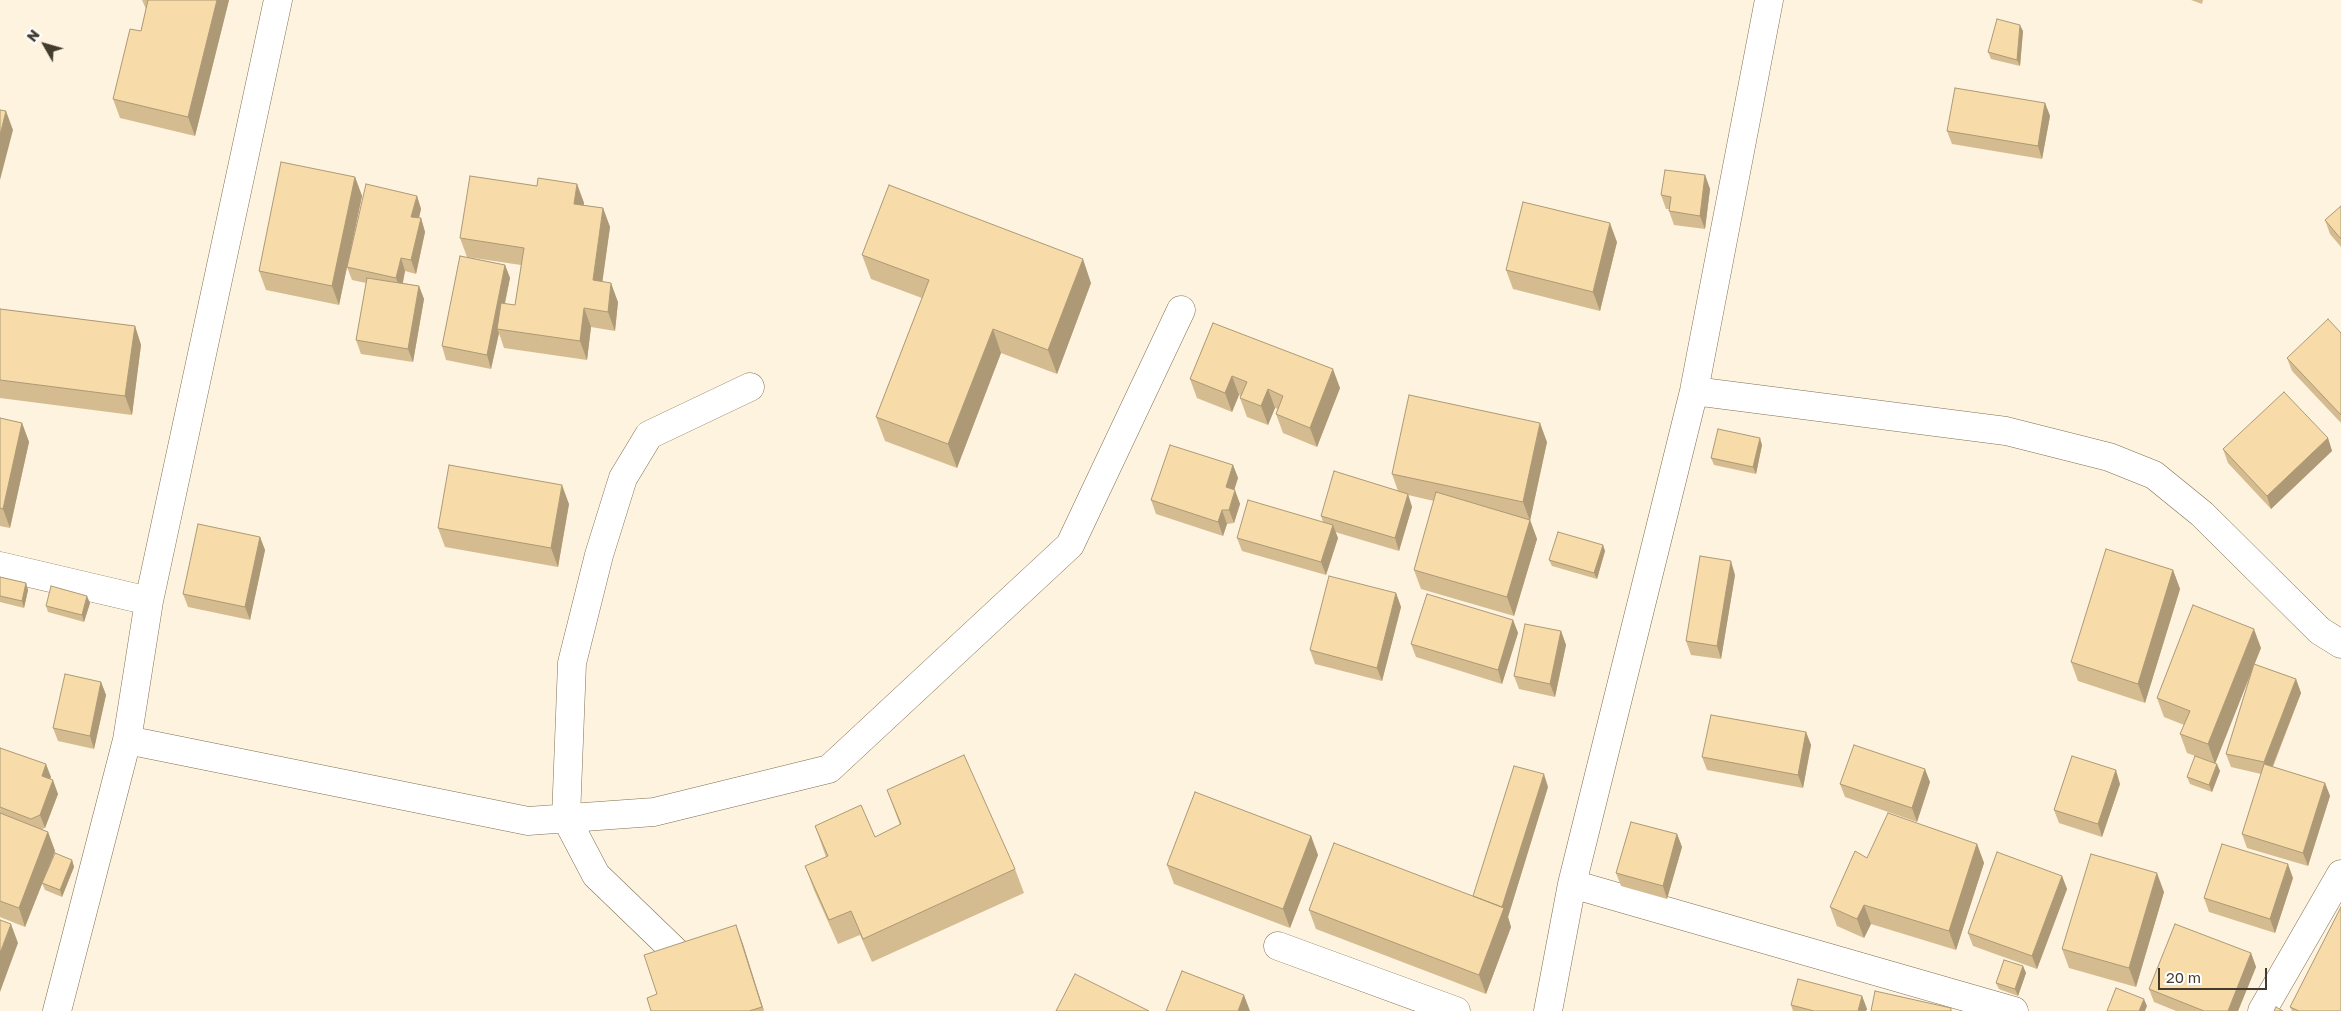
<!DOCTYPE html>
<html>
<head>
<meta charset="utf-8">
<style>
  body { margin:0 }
  #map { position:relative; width:2341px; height:1011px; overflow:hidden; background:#fef3df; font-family:"Golos Text",sans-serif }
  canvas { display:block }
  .north { position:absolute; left:20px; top:20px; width:50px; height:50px; -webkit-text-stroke:4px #fff; paint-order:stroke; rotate:308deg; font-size:14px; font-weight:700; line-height:20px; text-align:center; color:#433c2e }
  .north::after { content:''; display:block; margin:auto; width:18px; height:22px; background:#433c2e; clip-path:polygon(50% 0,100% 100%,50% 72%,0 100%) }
  .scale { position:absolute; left:2158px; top:968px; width:109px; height:22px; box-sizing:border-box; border:2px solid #433c2e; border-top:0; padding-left:6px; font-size:15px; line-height:18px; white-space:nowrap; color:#433c2e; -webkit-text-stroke:4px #fff; paint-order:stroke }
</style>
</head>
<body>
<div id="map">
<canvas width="2341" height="1011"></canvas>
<div class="north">N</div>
<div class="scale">20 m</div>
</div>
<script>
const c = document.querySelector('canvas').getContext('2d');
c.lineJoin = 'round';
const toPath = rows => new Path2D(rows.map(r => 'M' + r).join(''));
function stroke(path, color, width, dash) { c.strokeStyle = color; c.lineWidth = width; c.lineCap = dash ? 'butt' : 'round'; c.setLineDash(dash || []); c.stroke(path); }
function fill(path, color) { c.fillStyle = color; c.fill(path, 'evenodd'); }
const minor = toPath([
  [1694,391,2006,431,2109,457,2154,475,2202,514,2320,631,2341,644],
  [0,566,149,601],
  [127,740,528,821,654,812,829,769,1070,545,1181,310],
  [1572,884,2014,1011],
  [1278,946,1456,1011],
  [679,955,596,875,566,818,572,663,599,555,623,478,649,435,750,387],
  [57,1011,127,740,149,601,278,0],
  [1548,1011,1572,884,1694,391,1769,0],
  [2262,1011,2341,874]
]);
stroke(minor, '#806f51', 29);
stroke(minor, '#fff', 28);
fill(toPath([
  [142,0,229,0,195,136,120,118,113,99,141,31,146,9],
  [2191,0,2203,0,2202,4],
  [2023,31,2020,66,1991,59,1988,52],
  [2045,103,2050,116,2042,159,1952,144,1947,131],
  [1705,175,1710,189,1705,229,1674,225,1669,211,1669,209,1666,209,1661,195],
  [355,177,362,196,349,258,417,196,421,209,419,218,421,218,425,232,416,274,405,271,403,283,419,286,424,299,413,362,361,354,356,340,366,283,352,280,347,267,339,305,266,290,259,271],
  [577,184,584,203,583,205,603,208,610,227,602,282,618,302,615,331,591,327,587,360,504,348,499,333,491,369,446,360,442,346,467,257,460,238],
  [467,257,521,265,515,305,505,304,510,278,505,265],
  [2341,206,2341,247,2330,234,2325,220],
  [1617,242,1600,311,1513,289,1506,270],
  [862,255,1091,283,1057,374,1001,353,957,468,885,441,876,417,922,298,871,279],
  [0,309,135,326,141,345,132,415,0,398],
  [1213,323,1340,388,1317,447,1283,433,1276,414,1278,409,1275,408,1268,425,1247,417,1240,398,1241,396,1239,395,1232,412,1197,398,1190,379],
  [2341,333,2341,423,2292,371,2287,358],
  [0,418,22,423,29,442,10,528,0,526],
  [2328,438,2332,451,2271,509,2228,463,2223,449],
  [1547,442,1530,520,1537,539,1514,616,1421,589,1414,570,1434,501,1408,495,1412,507,1399,551,1335,532,1338,538,1326,575,1242,551,1237,538,1323,522,1321,516,1398,491,1392,474],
  [1762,445,1756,474,1714,465,1711,458],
  [1233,465,1238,478,1234,490,1240,504,1234,523,1227,524,1223,536,1156,514,1151,500],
  [569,504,558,567,445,547,438,528],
  [260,537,265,550,250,620,188,607,183,594],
  [1603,545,1605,551,1597,579,1552,566,1549,560],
  [2173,570,2180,589,2145,703,2078,681,2071,662],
  [1735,575,1721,659,1691,655,1686,641],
  [0,577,26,583,28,590,24,608,0,602],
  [1396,593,1401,607,1382,681,1315,664,1310,650],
  [90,603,84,622,48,612,46,606],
  [1513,620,1518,633,1502,684,1416,657,1411,644],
  [1561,631,1566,645,1555,697,1519,689,1514,676],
  [2261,648,2254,664,2296,679,2301,693,2273,767,2325,783,2330,796,2308,866,2247,848,2242,834,2261,774,2231,767,2226,754,2251,672,2215,763,2220,771,2212,792,2190,784,2187,777,2212,762,2187,753,2180,734,2184,725,2164,717,2157,698],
  [101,682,106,695,94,749,58,741,53,728],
  [1806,732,1811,745,1803,788,1707,770,1702,757],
  [0,748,51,777,50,779,58,794,45,828,42,829,48,832,55,851,25,927,0,917],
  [1930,782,1917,822,1845,797,1840,784],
  [2120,784,2102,837,2059,823,2054,810],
  [1548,787,1508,917,1511,927,1486,994,1316,929,1309,910,1473,896],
  [887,790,1015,869,1024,893,872,962,860,935,838,944,814,890,805,866,826,857,815,826,875,837,900,825],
  [1677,834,1682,847,1667,899,1621,886,1616,873],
  [1311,836,1318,855,1290,928,1174,884,1167,865],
  [1977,844,1984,863,1956,950,1871,924,1864,938,1837,926,1830,907,1867,858],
  [72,860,74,867,62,897,45,890,42,883],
  [2062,876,2067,889,2037,969,1973,946,1968,933],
  [2293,878,2275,933,2209,912,2204,898],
  [2164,892,2136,987,2069,968,2062,949],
  [736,925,764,1011,651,1011,657,994],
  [2251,953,2256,967,2238,1011,2176,1011,2154,1002,2149,989],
  [2023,966,2026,973,2018,996,1999,989,1996,983],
  [1862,996,1867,1009,1866,1011,1793,1011,1791,1005],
  [2290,1007,2341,1011,2292,1011]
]), '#d4bc90');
fill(toPath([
  [217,0,229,0,195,136,188,117],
  [2020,25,2023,31,2020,66,2017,60],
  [2045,103,2050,116,2042,159,2038,146],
  [6,111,13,130,0,180,0,135],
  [1705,175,1710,189,1705,229,1700,216],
  [355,177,362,196,339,305,332,286],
  [577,184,584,203,581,223,574,204],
  [417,196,421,209,416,230,411,217],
  [603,208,610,227,600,299,593,280],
  [421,218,425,232,416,274,411,260],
  [1610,223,1617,242,1600,311,1593,292],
  [401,258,405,271,401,291,396,278],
  [1083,259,1091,283,1057,374,1048,350],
  [505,265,510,278,499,330,497,329,499,333,491,369,487,355],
  [611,283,618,302,615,331,608,312],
  [419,286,424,299,413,362,408,349],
  [584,308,591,327,587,360,580,341],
  [135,326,141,345,132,415,125,396],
  [993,329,1001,353,957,468,948,444],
  [1333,369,1340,388,1317,447,1310,428],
  [1232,376,1239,395,1232,412,1225,393],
  [1268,389,1275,408,1268,425,1261,406],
  [22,423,29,442,10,528,3,509],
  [1540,423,1547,442,1530,521,1523,502],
  [1760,438,1762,445,1756,474,1753,467],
  [2328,438,2332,451,2271,509,2267,496],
  [1233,465,1238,478,1231,500,1226,487],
  [562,485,569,504,558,567,551,548],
  [1235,490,1240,504,1234,523,1229,510],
  [1408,494,1412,507,1399,551,1395,538],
  [1222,510,1227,524,1223,536,1218,522],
  [1530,520,1537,539,1514,616,1507,597],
  [1333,525,1338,538,1326,575,1321,562],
  [260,537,265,550,250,620,245,607],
  [1603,545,1605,551,1597,579,1594,573],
  [1731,561,1735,575,1721,659,1717,646],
  [2173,570,2180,589,2145,703,2138,684],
  [26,583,28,590,24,608,22,601],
  [1396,593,1401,607,1382,681,1377,668],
  [87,596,90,603,84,622,82,615],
  [1513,620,1518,633,1502,684,1498,670],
  [2254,629,2261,648,2215,764,2208,744],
  [1561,631,1566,645,1555,697,1550,684],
  [2296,679,2301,693,2269,775,2264,762],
  [101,682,106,695,94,749,90,736],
  [1806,732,1811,745,1803,788,1798,775],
  [46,764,51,777,47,789,42,776],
  [2217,764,2220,771,2212,792,2209,785],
  [1925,769,1930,782,1917,822,1912,808],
  [2116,770,2120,784,2102,837,2098,824],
  [1544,774,1548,787,1508,917,1511,927,1486,994,1479,975,1501,909],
  [53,780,58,794,45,828,40,815],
  [2325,783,2330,796,2308,866,2303,853],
  [48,832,55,851,25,927,19,908],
  [1677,834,1682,847,1667,899,1663,886],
  [1311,836,1318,855,1290,928,1283,909],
  [1977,844,1984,863,1956,950,1949,931],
  [72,860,74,867,62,897,60,890],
  [2288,864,2293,878,2275,933,2270,919],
  [2157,873,2164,892,2136,987,2129,968],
  [2062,876,2067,889,2037,969,2032,956],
  [1864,905,1871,924,1864,938,1857,919],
  [11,924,18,943,0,992,0,953],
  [736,925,743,944,764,1011,762,1007],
  [2251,953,2256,967,2238,1011,2228,1011],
  [2023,966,2026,973,2018,996,2015,989],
  [1244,995,1250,1011,1238,1011],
  [1862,996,1867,1009,1866,1011,1858,1011],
  [2144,999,2147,1006,2145,1011,2139,1011]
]), '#ad9976');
const building = toPath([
  [148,0,217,0,188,117,113,99,130,29,141,31,148,0],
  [1997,19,2020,25,2017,60,1988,52,1997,19],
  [1955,88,2045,103,2038,146,1947,131,1955,88],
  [0,110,6,111,0,135,0,110],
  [281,162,355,177,332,286,259,271,281,162],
  [1665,170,1705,175,1700,216,1669,211,1671,197,1661,195,1665,170],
  [470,176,537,186,538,178,577,184,574,204,603,208,593,280,611,283,608,312,584,308,580,341,497,329,501,303,515,305,524,248,460,238,470,176],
  [366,184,417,196,411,217,421,218,411,260,401,258,396,278,347,267,366,184],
  [889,185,1083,259,1048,350,993,329,948,444,876,417,929,280,862,255,889,185],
  [1523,202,1610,223,1593,292,1506,270,1523,202],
  [2341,206,2341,239,2325,220,2341,206],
  [460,256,505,265,487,355,442,346,460,256],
  [367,278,419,286,408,349,356,340,367,278],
  [0,309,135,326,125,396,0,380,0,309],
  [2328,319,2341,333,2341,415,2287,358,2328,319],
  [1213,323,1333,369,1310,428,1276,414,1283,396,1268,389,1261,406,1240,398,1247,382,1232,376,1225,393,1190,379,1213,323],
  [2284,392,2328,438,2267,496,2223,449,2284,392],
  [1409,395,1540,423,1523,502,1392,474,1409,395],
  [0,418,22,423,3,509,0,508,0,418],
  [1718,429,1760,438,1753,467,1711,458,1718,429],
  [1170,445,1233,465,1226,487,1235,490,1229,510,1222,510,1218,522,1151,500,1170,445],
  [449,465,562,485,551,548,438,528,449,465],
  [1334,471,1408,494,1395,538,1321,516,1334,471],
  [1436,492,1530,520,1507,597,1414,570,1436,492],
  [1248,500,1333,525,1321,562,1237,538,1248,500],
  [198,524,260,537,245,607,183,594,198,524],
  [1558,532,1603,545,1594,573,1549,560,1558,532],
  [2106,549,2173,570,2138,684,2071,662,2106,549],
  [1700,556,1731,561,1717,646,1686,641,1700,556],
  [1329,576,1396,593,1377,668,1310,650,1329,576],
  [0,577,26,583,22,601,0,596,0,577],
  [51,586,87,596,82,615,46,606,51,586],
  [1427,594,1513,620,1498,670,1411,644,1427,594],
  [2193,605,2254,629,2208,744,2180,734,2190,711,2157,698,2193,605],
  [1525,624,1561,631,1550,684,1514,676,1525,624],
  [2254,664,2296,679,2264,762,2226,754,2254,664],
  [65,674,101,682,90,736,53,728,65,674],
  [1711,715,1806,732,1798,775,1702,757,1711,715],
  [1854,745,1925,769,1912,808,1840,784,1854,745],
  [0,748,46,764,42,776,53,780,40,815,31,819,0,807,0,748],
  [964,755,1015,869,863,939,851,911,829,920,805,866,828,856,815,826,861,805,875,837,901,824,887,790,964,755],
  [2072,756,2116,770,2098,824,2054,810,2072,756],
  [2195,756,2217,764,2209,785,2187,777,2195,756],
  [2264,764,2325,783,2303,853,2242,834,2264,764],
  [1514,766,1544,774,1502,907,1473,896,1514,766],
  [1195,792,1311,836,1283,909,1167,865,1195,792],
  [0,813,48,832,19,908,0,901,0,813],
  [1888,813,1977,844,1949,931,1864,905,1857,919,1830,907,1855,851,1867,858,1888,813],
  [1631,822,1677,834,1663,886,1616,873,1631,822],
  [1334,843,1504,908,1479,975,1309,910,1334,843],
  [2222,844,2288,864,2270,919,2204,898,2222,844],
  [1997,852,2062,876,2032,956,1968,933,1997,852],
  [55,853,72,860,60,890,42,883,55,853],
  [2091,854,2157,873,2129,968,2062,949,2091,854],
  [2341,907,2341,1011,2299,1011,2290,1007,2341,907],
  [0,920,11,924,0,953,0,920],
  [2175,924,2251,953,2228,1011,2204,1011,2149,989,2175,924],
  [736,925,762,1007,749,1011,651,1011,647,998,657,994,644,955,736,925],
  [2004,960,2023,966,2015,989,1996,983,2004,960],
  [1182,971,1244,995,1238,1011,1166,1011,1182,971],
  [1075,974,1149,1011,1056,1011,1075,974],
  [1798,979,1862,996,1858,1011,1814,1011,1791,1005,1798,979],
  [2116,988,2144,999,2139,1011,2107,1011,2116,988],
  [1875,991,1951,1008,1951,1011,1871,1011,1875,991],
  [2276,1007,2283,1011,2274,1011,2276,1007]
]);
fill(building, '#f7dba8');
stroke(building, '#ad9976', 1);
</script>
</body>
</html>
